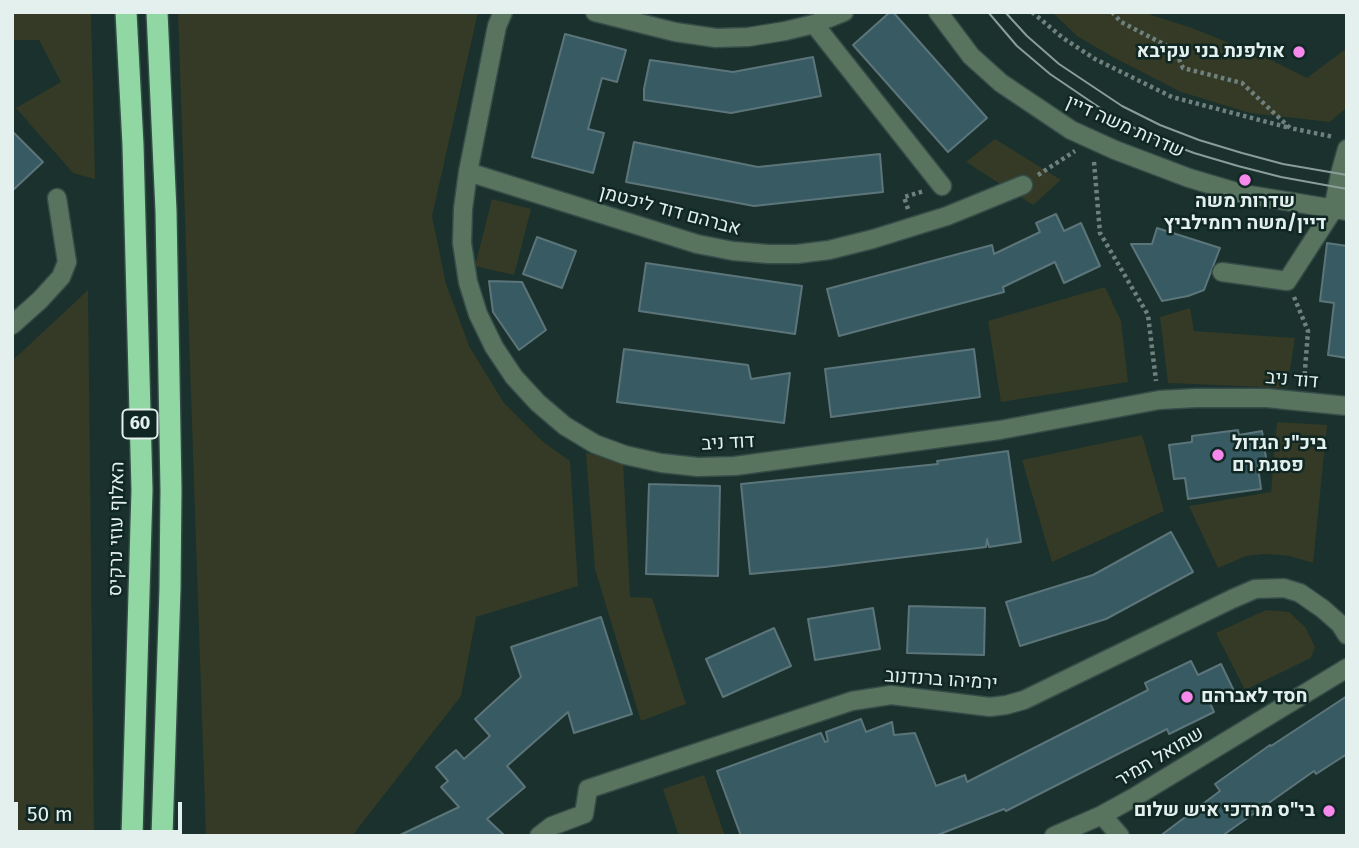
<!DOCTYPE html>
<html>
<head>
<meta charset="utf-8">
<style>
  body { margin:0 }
  #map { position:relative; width:1359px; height:848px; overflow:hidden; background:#1a312d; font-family:"Fira Sans",sans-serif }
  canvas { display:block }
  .frame { position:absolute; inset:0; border:14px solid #e3f0ed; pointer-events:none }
  .scale { position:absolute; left:14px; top:802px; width:168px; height:32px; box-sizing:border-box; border:4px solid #e3f0ed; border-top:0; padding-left:9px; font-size:21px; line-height:24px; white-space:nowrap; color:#e3f0ed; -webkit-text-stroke:5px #102723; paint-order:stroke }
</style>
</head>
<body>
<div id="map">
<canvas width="1359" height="848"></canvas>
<div class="frame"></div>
<div class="scale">50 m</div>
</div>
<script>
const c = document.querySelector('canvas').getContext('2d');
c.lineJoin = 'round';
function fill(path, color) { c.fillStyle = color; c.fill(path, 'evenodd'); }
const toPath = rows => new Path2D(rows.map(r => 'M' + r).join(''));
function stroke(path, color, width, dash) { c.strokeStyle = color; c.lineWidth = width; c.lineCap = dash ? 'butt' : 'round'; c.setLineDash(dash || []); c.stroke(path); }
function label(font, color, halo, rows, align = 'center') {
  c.font = font + ' "Fira Sans",Heebo,sans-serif'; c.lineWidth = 5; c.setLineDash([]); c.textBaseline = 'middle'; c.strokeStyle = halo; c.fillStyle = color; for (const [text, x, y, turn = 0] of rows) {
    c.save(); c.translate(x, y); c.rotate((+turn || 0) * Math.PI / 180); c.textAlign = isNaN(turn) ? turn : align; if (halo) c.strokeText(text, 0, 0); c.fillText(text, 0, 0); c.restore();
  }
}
fill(toPath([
  [12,12,91,12,95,179,73,173,16,108,61,82,39,40,12,40],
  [178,12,478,12,432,216,446,284,470,348,504,403,542,441,570,461,578,586,476,617,461,696,352,836,206,836],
  [1059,12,1142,12,1192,28,1271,60,1307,78,1347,48,1347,107,1330,122,1250,113,1181,92,1111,56,1077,36,1054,14],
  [995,139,1061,180,1033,205,966,162],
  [492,199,531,209,514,275,475,266],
  [1105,287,1121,321,1128,382,1001,402,988,321],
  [88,290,94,836,12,836,12,361],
  [1190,308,1194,331,1295,338,1287,388,1168,383,1160,317],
  [1277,422,1327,425,1313,563,1290,556,1265,554,1246,556,1218,568,1189,506,1271,492],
  [1142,435,1164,511,1052,562,1022,460],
  [586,453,623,461,630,597,652,598,686,704,641,721,595,569],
  [1266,610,1289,612,1306,628,1315,647,1311,658,1245,690,1216,633],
  [704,775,725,836,679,836,663,789]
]), '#343a25');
const building = toPath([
  [890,12,893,12,987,118,948,152,853,45,890,12],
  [565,34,626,50,617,82,602,78,588,129,604,133,593,173,532,157,565,34],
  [813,57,821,96,731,113,644,100,644,89,650,60,733,72,813,57],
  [12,131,43,162,12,191,12,131],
  [634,142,758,167,880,154,883,192,754,206,626,182,634,142],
  [1056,214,1064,231,1081,223,1100,266,1064,283,1055,262,1003,287,1004,292,839,336,827,289,992,245,994,254,1040,232,1036,223,1056,214],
  [1157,228,1220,248,1204,290,1188,296,1162,301,1131,244,1152,244,1157,228],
  [537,237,576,251,562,288,523,274,537,237],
  [1327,243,1347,246,1347,358,1328,355,1334,303,1320,301,1327,243],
  [646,263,802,286,795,334,639,311,646,263],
  [489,281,522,282,546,330,519,350,493,312,489,281],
  [624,349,748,365,751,379,790,373,784,423,617,402,624,349],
  [974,349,980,397,831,417,825,369,974,349],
  [1238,430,1239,435,1262,431,1267,465,1258,467,1261,489,1188,499,1185,478,1174,479,1169,445,1192,442,1192,436,1238,430],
  [1008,451,1021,542,989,547,987,539,986,547,825,567,750,574,741,484,938,464,937,461,1008,451],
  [649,484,720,486,718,576,646,574,649,484],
  [1171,532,1193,572,1106,619,1020,646,1006,602,1093,575,1171,532],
  [909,606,985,608,984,655,907,653,909,606],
  [873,608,880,649,815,660,808,619,873,608],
  [601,617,632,714,574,733,568,712,507,766,525,787,487,819,505,836,398,836,459,807,441,787,448,781,436,767,456,750,464,759,490,736,475,719,521,677,511,647,601,617],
  [774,628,791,666,723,697,706,659,774,628],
  [1191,661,1198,675,1221,664,1234,691,1210,703,1214,712,1169,734,1167,729,1006,811,1004,809,935,836,741,836,717,771,821,733,825,742,828,741,826,732,861,719,866,732,892,722,894,735,915,733,936,786,965,775,967,782,1148,690,1145,683,1191,661],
  [1347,696,1347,754,1316,774,1314,771,1222,836,1160,836,1220,791,1215,784,1270,745,1271,746,1347,696]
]);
fill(building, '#385b63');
stroke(building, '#5c757a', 2);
const minor = toPath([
  [503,12,497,26,468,172,463,209,462,243,468,282,478,314,494,347,514,377,538,403,565,426,595,444,625,455,661,463,698,467,735,466,1000,430,1159,400,1196,398,1267,398,1347,406],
  [595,12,675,32,716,38,748,37,785,31,814,24,844,12],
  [938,12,971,56,1001,83,1071,130,1115,150,1189,178,1243,194,1347,211],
  [814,24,942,186],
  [468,172,697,244,733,251,768,254,797,254,829,250,873,239,947,216,1023,185],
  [1333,210,1340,174,1347,149],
  [1222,272,1287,281,1333,210,1347,195],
  [12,325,40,300,61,277,67,262,57,198],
  [1102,815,1120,836],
  [539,836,552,826,584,814,588,789,852,701,891,695,990,707,1006,705,1024,700,1232,599,1255,589,1284,588,1300,593,1323,609,1340,624,1347,635],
  [1054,836,1102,815,1133,798,1347,668]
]);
const highway = toPath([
  [126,12,133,145,142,490,132,836],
  [157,12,166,211,171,490,170,588,162,836]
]);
stroke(minor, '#364c48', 21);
stroke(highway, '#364c48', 24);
stroke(toPath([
  [1032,12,1063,38,1095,59,1172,97,1290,128],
  [1112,12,1121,22,1175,50,1183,68,1242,83,1290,128,1334,137],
  [1094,162,1100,233,1148,315,1156,381],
  [1038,175,1075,151],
  [908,209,904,197,924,191],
  [1294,297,1308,331,1304,383]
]), '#6f817e', 4.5, [3.5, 3.5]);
stroke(minor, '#58745f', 18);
stroke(highway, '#90d7a3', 21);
stroke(toPath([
  [988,12,1017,46,1050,74,1115,118,1154,138,1194,153,1238,166,1281,177,1347,189],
  [1005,12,1027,36,1059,64,1122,106,1160,125,1199,140,1242,153,1283,164,1347,175]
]), '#8b9d99', 2);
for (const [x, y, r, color] of [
  [1299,52,7,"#f788ec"],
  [1245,180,7,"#f788ec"],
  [1218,455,7,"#f788ec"],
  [1187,697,7,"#f788ec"],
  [1329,811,7,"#f788ec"]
]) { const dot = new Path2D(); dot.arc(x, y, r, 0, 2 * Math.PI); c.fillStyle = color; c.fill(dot); stroke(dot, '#102723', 2.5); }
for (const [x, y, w] of [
  [140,424,35]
]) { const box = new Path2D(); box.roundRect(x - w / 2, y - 14.5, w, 29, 5); c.fillStyle = '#102723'; c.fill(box); stroke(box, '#e3f0ed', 2); }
label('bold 18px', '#e3f0ed', null, [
  ["60",140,424]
]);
label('bold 19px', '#e3f0ed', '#102723', [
  ["אולפנת בני עקיבא",1285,52],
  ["שדרות משה",1245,202,"center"],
  ["דיין/משה רחמילביץ",1245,224,"center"],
  ["ביכ\"נ הגדול",1232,444,"left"],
  ["פסגת רם",1232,466,"left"],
  ["חסד לאברהם",1201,697,"left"],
  ["בי\"ס מרדכי איש שלום",1315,811]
], 'right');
label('19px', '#e3f0ed', '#102723', [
  ["שדרות משה דיין",1125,127,24],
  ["אברהם דוד ליכטמן",670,211,15],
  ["דוד ניב",1292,380,5],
  ["דוד ניב",728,443,-3],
  ["האלוף עוזי נרקיס",117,529,-89],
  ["ירמיהו ברנדנוב",941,680,4],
  ["שמואל תמיר",1160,757,-31]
]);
</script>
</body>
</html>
